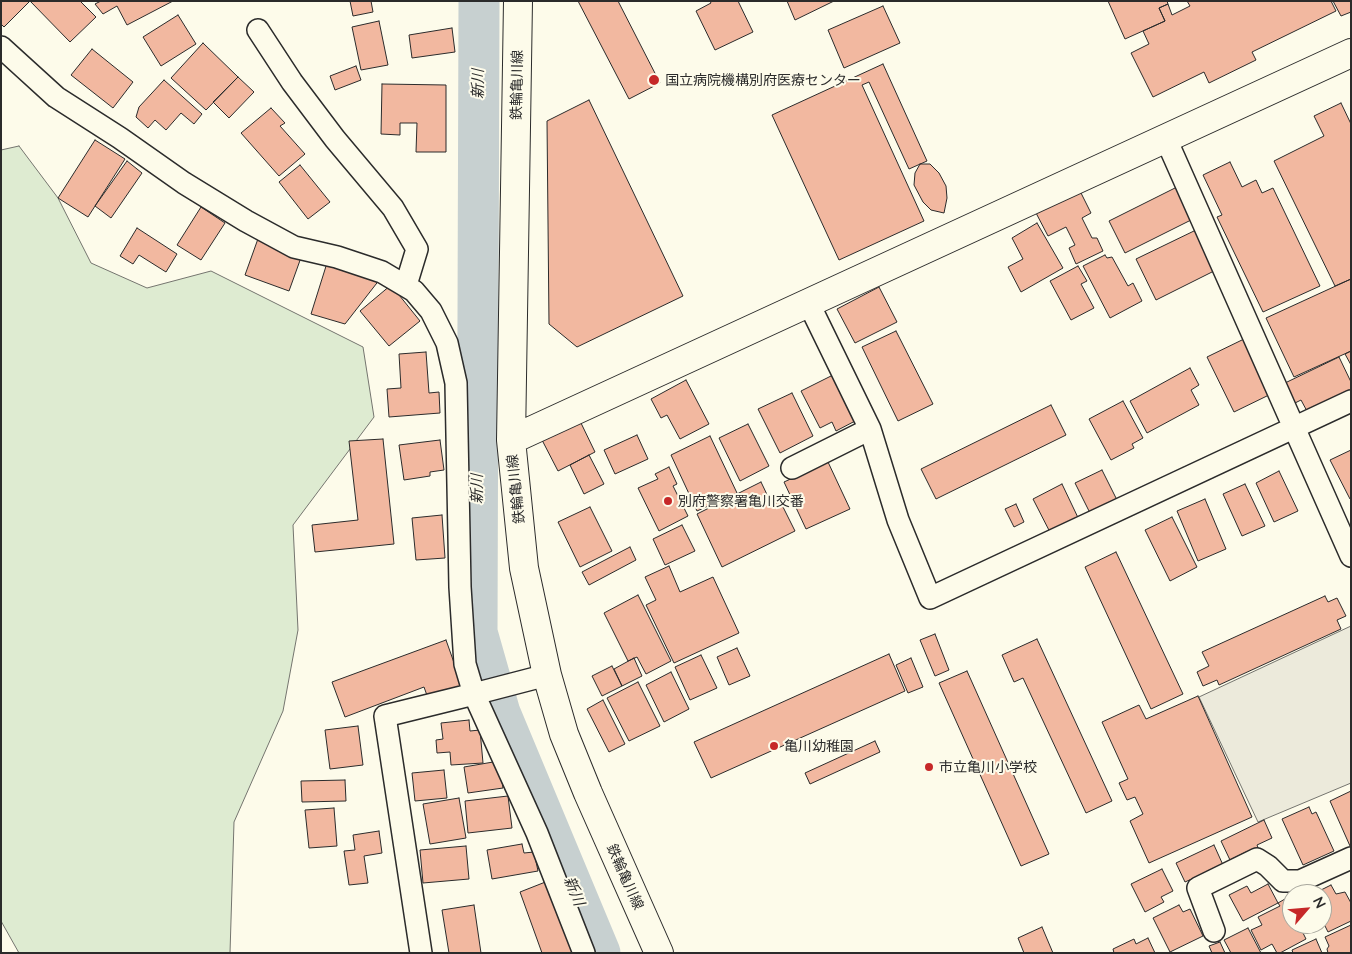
<!DOCTYPE html>
<html>
<head>
<meta charset="utf-8">
<style>
  body { margin:0 }
  #map { position:relative; width:1352px; height:954px; overflow:hidden; background:#fdfbea; font-family:Lato,sans-serif }
  canvas { display:block }
  .frame { position:absolute; inset:0; border:2px solid #2b2b2b; pointer-events:none }
  .north { position:absolute; left:1282px; top:884px; width:50px; height:50px; box-sizing:border-box; background:#fdfbea; border:1px solid #a9a89e; border-radius:50%; rotate:63deg; font-size:14px; font-weight:700; line-height:20px; text-align:center; color:#2b2b2b }
  .north::after { content:''; display:block; margin:auto; width:18px; height:22px; background:#c62828; clip-path:polygon(50% 0,100% 100%,50% 72%,0 100%) }
</style>
</head>
<body>
<div id="map">
<canvas width="1352" height="954"></canvas>
<div class="frame"></div>
<div class="north">N</div>
</div>
<script>
const c = document.querySelector('canvas').getContext('2d');
c.lineJoin = 'round';
function fill(path, color) { c.fillStyle = color; c.fill(path, 'evenodd'); }
const toPath = rows => new Path2D(rows.map(r => 'M' + r).join(''));
function stroke(path, color, width, dash) { c.strokeStyle = color; c.lineWidth = width; c.lineCap = dash ? 'butt' : 'round'; c.setLineDash(dash || []); c.stroke(path); }
function label(font, color, halo, rows, align = 'center') {
  c.font = font + ' Lato,"Noto Sans JP",sans-serif'; c.lineWidth = 4; c.setLineDash([]); c.textBaseline = 'middle'; c.strokeStyle = halo; c.fillStyle = color; for (const [text, x, y, turn = 0] of rows) {
    c.save(); c.translate(x, y); c.rotate((+turn || 0) * Math.PI / 180); c.textAlign = isNaN(turn) ? turn : align; if (halo) c.strokeText(text, 0, 0); c.fillText(text, 0, 0); c.restore();
  }
}
const green = toPath([
  [19,146,58,198,91,263,147,288,211,271,363,347,374,417,293,525,298,630,283,711,234,822,230,953,19,953,1,921,1,150,19,146]
]);
fill(green, '#deebd1');
stroke(green, '#74746e', 1);
const parking = toPath([
  [1351,626,1351,783,1258,822,1199,697,1351,626]
]);
fill(parking, '#eceadb');
stroke(parking, '#74746e', 1);
stroke(toPath([
  [479,1,477,632,500,713,600,953]
]), '#c7d0d0', 41);
const building = toPath([
  [1,1,30,1,4,27,1,24,1,1],
  [30,1,80,1,96,17,70,42,30,1],
  [101,1,173,1,127,25,117,6,103,14,95,4,101,1],
  [350,1,371,1,373,12,353,16,350,1],
  [578,1,618,1,660,83,629,99,578,1],
  [710,1,738,1,753,32,715,50,696,11,711,3,710,1],
  [787,1,834,1,795,20,787,1],
  [1108,1,1167,1,1168,4,1159,8,1165,21,1125,39,1108,1],
  [1187,1,1331,1,1336,11,1252,52,1256,60,1209,83,1204,72,1153,97,1131,53,1149,44,1143,31,1165,21,1159,8,1168,4,1172,15,1190,6,1187,1],
  [1333,1,1351,1,1351,12,1341,16,1333,1],
  [883,6,900,43,844,68,828,30,883,6],
  [178,15,196,44,161,66,143,37,178,15],
  [379,21,388,65,361,70,352,27,379,21],
  [452,28,455,52,412,58,409,35,452,28],
  [203,43,238,77,206,110,171,78,203,43],
  [92,49,133,82,113,108,71,75,92,49],
  [883,64,927,161,909,169,869,82,862,85,924,221,839,260,772,115,883,64],
  [356,66,361,80,335,90,330,76,356,66],
  [238,77,254,92,229,118,213,102,238,77],
  [164,80,202,114,194,124,181,113,166,130,155,120,148,128,136,117,139,107,164,80],
  [382,84,446,85,446,152,416,152,417,123,400,123,400,135,381,134,382,84],
  [589,100,683,296,577,347,549,324,547,121,589,100],
  [1341,103,1351,124,1351,279,1335,286,1274,161,1324,136,1314,116,1341,103],
  [271,108,285,123,280,126,305,154,279,176,241,133,271,108],
  [95,140,125,159,88,217,58,198,95,140],
  [127,161,142,173,111,218,95,206,127,161],
  [1230,162,1242,187,1256,180,1262,193,1273,188,1320,286,1263,312,1217,217,1222,215,1203,175,1230,162],
  [920,164,930,164,939,173,946,186,947,198,944,213,931,210,923,202,914,185,915,173,920,164],
  [300,165,330,202,308,219,279,182,300,165],
  [1177,187,1193,219,1125,253,1109,221,1177,187],
  [1079,189,1091,213,1082,218,1092,238,1097,238,1103,251,1076,264,1069,248,1075,245,1066,227,1048,236,1035,211,1079,189],
  [201,207,225,223,201,260,177,245,201,207],
  [1037,223,1063,268,1021,292,1008,267,1023,259,1012,238,1037,223],
  [137,228,177,254,166,272,139,255,133,264,120,256,137,228],
  [1196,230,1216,270,1156,300,1136,259,1196,230],
  [259,236,303,252,289,291,245,275,259,236],
  [1105,255,1107,258,1112,257,1128,286,1133,283,1142,301,1110,318,1083,266,1105,255],
  [327,263,380,279,345,324,311,314,327,263],
  [1078,266,1087,281,1081,284,1094,308,1071,320,1050,281,1078,266],
  [1351,279,1351,351,1294,377,1266,318,1351,279],
  [391,285,420,321,389,346,360,311,391,285],
  [879,287,897,322,855,343,837,309,879,287],
  [896,331,933,404,898,421,862,347,896,331],
  [1244,339,1271,394,1234,412,1207,357,1244,339],
  [1351,351,1351,365,1345,354,1351,351],
  [426,352,429,393,439,392,440,413,389,417,387,389,401,388,399,354,426,352],
  [1339,357,1351,382,1351,396,1308,413,1301,400,1295,403,1285,383,1339,357],
  [1190,368,1199,385,1191,390,1199,405,1147,433,1130,401,1190,368],
  [835,374,857,420,836,431,832,422,820,428,801,391,835,374],
  [686,380,709,424,680,439,667,415,661,418,651,399,686,380],
  [792,393,813,436,780,453,758,409,792,393],
  [1123,401,1143,438,1132,444,1134,448,1111,460,1089,419,1123,401],
  [1051,405,1066,435,936,499,921,469,1051,405],
  [580,421,595,452,558,471,542,440,580,421],
  [748,424,769,466,740,481,719,438,748,424],
  [637,435,648,459,615,474,604,450,637,435],
  [710,436,737,493,697,511,671,455,710,436],
  [383,439,394,544,315,552,312,525,358,520,349,441,383,439],
  [440,440,444,470,430,472,430,476,404,480,399,445,440,440],
  [1351,450,1351,499,1350,499,1330,460,1351,450],
  [589,455,604,484,584,494,570,465,589,455],
  [828,462,850,509,806,529,784,482,828,462],
  [669,467,677,484,673,486,688,516,659,531,638,488,658,479,655,474,669,467],
  [1102,470,1118,502,1091,515,1075,483,1102,470],
  [1279,471,1298,511,1274,522,1256,483,1279,471],
  [761,482,772,505,780,501,795,531,722,567,697,514,761,482],
  [1062,484,1082,526,1054,540,1033,499,1062,484],
  [1245,484,1265,526,1242,536,1223,494,1245,484],
  [1205,499,1226,549,1198,561,1177,511,1205,499],
  [1016,504,1024,522,1014,527,1005,509,1016,504],
  [590,507,612,551,580,567,558,522,590,507],
  [442,515,445,558,416,560,412,518,442,515],
  [1172,517,1197,567,1170,581,1145,530,1172,517],
  [682,525,695,551,665,565,653,539,682,525],
  [630,547,636,560,589,585,582,572,630,547],
  [1116,552,1183,694,1151,709,1085,567,1116,552],
  [669,566,680,592,713,577,739,633,674,663,646,605,656,600,645,577,669,566],
  [638,595,671,661,646,674,637,657,628,661,604,613,638,595],
  [1325,596,1328,602,1337,598,1346,616,1337,620,1341,629,1219,685,1217,680,1203,686,1197,672,1209,666,1202,652,1325,596],
  [935,634,949,670,935,676,920,640,935,634],
  [1037,639,1112,801,1086,813,1023,678,1014,682,1002,655,1037,639],
  [446,640,463,688,429,701,424,687,345,717,332,682,446,640],
  [737,648,750,676,729,685,717,657,737,648],
  [889,654,905,691,711,778,694,742,889,654],
  [701,655,717,688,690,700,675,667,701,655],
  [634,658,642,676,622,686,614,669,634,658],
  [911,658,923,687,908,693,896,665,911,658],
  [612,666,622,686,602,696,592,676,612,666],
  [967,671,1049,854,1021,866,939,683,967,671],
  [671,672,689,709,664,722,646,685,671,672],
  [638,682,660,726,629,741,607,698,638,682],
  [1198,696,1252,817,1149,863,1130,821,1143,814,1135,797,1127,800,1119,783,1128,779,1102,722,1139,705,1146,719,1198,696],
  [603,700,625,744,609,752,587,709,603,700],
  [469,720,470,731,480,730,483,763,451,765,450,752,437,753,436,740,443,739,441,723,469,720],
  [358,726,363,765,330,769,325,730,358,726],
  [875,741,880,752,810,784,805,773,875,741],
  [499,761,503,788,468,793,464,767,499,761],
  [444,770,447,798,415,801,412,773,444,770],
  [345,780,346,801,302,802,301,781,345,780],
  [1351,791,1351,845,1350,846,1330,801,1351,791],
  [508,796,512,828,468,833,465,801,508,796],
  [459,798,466,838,430,844,423,804,459,798],
  [1309,807,1312,814,1316,812,1334,851,1303,865,1282,819,1309,807],
  [334,808,337,846,309,848,305,810,334,808],
  [1264,820,1272,838,1257,845,1259,850,1247,855,1246,852,1230,860,1221,841,1264,820],
  [379,831,382,853,364,856,368,883,349,885,344,851,355,850,353,835,379,831],
  [522,844,524,853,534,852,538,871,492,879,487,850,522,844],
  [1214,845,1223,865,1185,882,1176,863,1214,845],
  [466,846,469,879,423,883,420,850,466,846],
  [1162,869,1173,891,1161,897,1164,902,1145,912,1131,884,1162,869],
  [548,881,575,953,542,953,520,892,548,881],
  [1268,884,1278,903,1243,921,1229,895,1247,886,1251,893,1268,884],
  [1331,885,1336,894,1345,892,1351,903,1351,921,1328,932,1322,920,1322,894,1313,894,1331,885],
  [1292,895,1292,924,1297,928,1300,927,1306,939,1280,953,1277,953,1272,944,1261,950,1251,930,1262,925,1258,917,1280,906,1278,903,1292,895],
  [474,905,481,953,449,953,442,910,474,905],
  [1179,905,1183,912,1190,909,1203,936,1170,952,1153,918,1179,905],
  [1351,925,1351,953,1328,953,1327,949,1329,946,1325,937,1351,925],
  [1042,927,1053,953,1024,953,1018,938,1042,927],
  [1248,928,1261,953,1231,953,1224,940,1248,928],
  [1148,938,1155,953,1114,953,1113,949,1134,939,1136,944,1148,938],
  [1316,939,1322,953,1293,953,1292,950,1316,939],
  [1220,942,1225,953,1212,953,1209,946,1220,942]
]);
fill(building, '#f2b8a0');
stroke(building, '#2b2b2b', 1);
const street = toPath([
  [258,30,292,82,335,139,393,208,417,249,406,285],
  [1,47,56,97,120,138,184,183,246,221,294,247,337,257,382,272,414,291,431,311,447,343,456,383,460,587,465,664,474,694,547,675],
  [1166,139,1351,556],
  [870,429,898,520,930,598,1351,401],
  [792,468,870,429,809,304],
  [1214,931,1198,888,1257,859,1268,866,1283,881,1300,881,1351,858],
  [421,953,385,716,474,694,537,833,584,953]
]);
const secondary = toPath([
  [518,1,511,440,524,568,547,675,564,734,588,793,659,953],
  [511,440,1351,53]
]);
stroke(street, '#2b2b2b', 24);
stroke(secondary, '#2b2b2b', 30);
stroke(street, '#fdfbea', 21);
stroke(secondary, '#fdfbea', 28);
for (const [x, y, r, color] of [
  [654,80,6,"#c62828"],
  [668,501,5,"#c62828"],
  [774,746,5,"#c62828"],
  [929,767,5,"#c62828"]
]) { const dot = new Path2D(); dot.arc(x, y, r, 0, 2 * Math.PI); c.fillStyle = color; c.fill(dot); stroke(dot, '#fdfbea', 2); }
label('14px', '#2b2b2b', '#fdfbea', [
  ["国立病院機構別府医療センター",665,80],
  ["別府警察署亀川交番",678,501],
  ["亀川幼稚園",784,746],
  ["市立亀川小学校",939,767]
], 'left');
label('14px', '#2b2b2b', '#fdfbea', [
  ["鉄輪亀川線",517,85,-89],
  ["鉄輪亀川線",516,489,-96],
  ["鉄輪亀川線",625,877,66]
]);
label('italic 15px', '#2b2b2b', '#fdfbea', [
  ["新川",478,84,-90],
  ["新川",477,489,-90],
  ["新川",574,891,67]
]);
</script>
</body>
</html>
